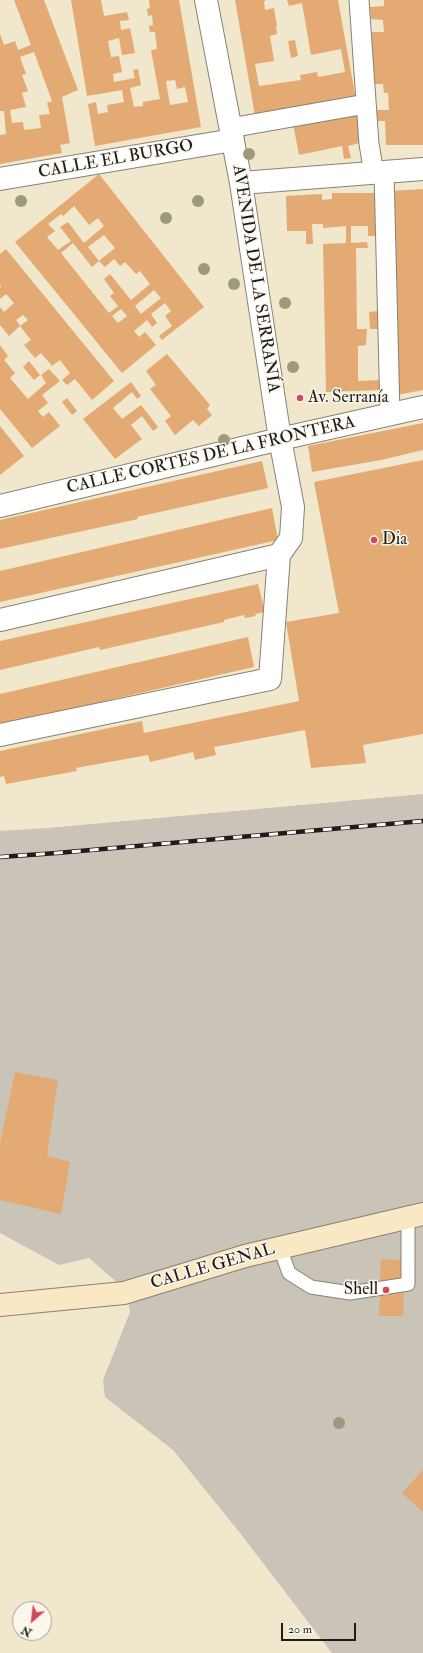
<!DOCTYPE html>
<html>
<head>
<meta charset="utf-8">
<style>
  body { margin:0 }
  #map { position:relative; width:423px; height:1653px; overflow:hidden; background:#f0e7cc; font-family:"IM FELL Double Pica",serif }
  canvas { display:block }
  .north { position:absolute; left:12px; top:1601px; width:40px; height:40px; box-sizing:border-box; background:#fbf7ec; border:1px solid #a29f99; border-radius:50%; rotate:208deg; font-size:11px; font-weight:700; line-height:16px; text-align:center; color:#1c1c1c }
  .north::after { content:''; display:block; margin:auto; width:14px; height:18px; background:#d1495b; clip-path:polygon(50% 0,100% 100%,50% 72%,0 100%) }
  .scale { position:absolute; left:281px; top:1623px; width:75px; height:18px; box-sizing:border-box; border:2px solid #1c1c1c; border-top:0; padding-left:5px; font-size:12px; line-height:14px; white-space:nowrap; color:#1c1c1c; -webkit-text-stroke:3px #fbf7ec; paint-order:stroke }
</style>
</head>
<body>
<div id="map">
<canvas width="423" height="1653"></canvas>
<div class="north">N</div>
<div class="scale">20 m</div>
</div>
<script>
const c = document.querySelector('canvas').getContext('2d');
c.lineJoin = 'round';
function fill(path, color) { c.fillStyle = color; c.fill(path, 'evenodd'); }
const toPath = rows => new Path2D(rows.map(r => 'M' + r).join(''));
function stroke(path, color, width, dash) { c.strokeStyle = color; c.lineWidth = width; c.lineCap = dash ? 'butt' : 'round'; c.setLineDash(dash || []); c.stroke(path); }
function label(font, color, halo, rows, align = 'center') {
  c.font = font + ' "IM FELL Double Pica",serif'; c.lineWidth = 3; c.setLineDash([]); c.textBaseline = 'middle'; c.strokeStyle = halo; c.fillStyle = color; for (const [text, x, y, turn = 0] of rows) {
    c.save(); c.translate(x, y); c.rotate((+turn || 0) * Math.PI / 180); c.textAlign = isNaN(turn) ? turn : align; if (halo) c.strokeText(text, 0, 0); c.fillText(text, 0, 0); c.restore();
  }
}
fill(toPath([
  [423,794,423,1653,332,1653,240,1533,173,1450,105,1397,103,1380,130,1312,127,1291,89,1258,59,1265,0,1233,0,831,48,828]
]), '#c9c3b8');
fill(toPath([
  [14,0,44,0,78,90,62,97,70,143,60,145,62,153,0,164,0,135,6,134,4,111,0,111,0,34,4,45,15,41,18,50,31,45],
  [34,52,52,101,47,103,50,114,39,115,41,128,24,130,23,122,12,123,10,110,26,107,22,93,28,91,22,75,26,74,20,57],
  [71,0,101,0,104,16,127,12,129,20,120,21,121,30,130,28,135,53,122,55,119,38,108,41,111,57,119,56,122,72,113,74,114,82,135,78,133,70,138,69,141,85,130,88,134,107,143,106,143,102,160,99,151,50,157,49,155,32,150,32,149,26,153,25,152,15,148,16,147,9,150,8,149,0,179,0,201,127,95,146,88,104,96,102,98,114,108,112,107,105,124,102,122,90,87,96],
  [175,80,177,89,185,87,188,102,170,105,166,81],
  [235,0,267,0,264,1,265,10,274,8,277,26,276,26,277,34,270,36,274,61,255,64,259,86,301,80,300,75,317,72,318,77,345,72,341,49,311,55,302,3,289,6,287,0,338,0,356,100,255,116],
  [384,0,423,0,423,145,386,145,385,121,374,121,373,110,389,110,388,93,384,93,383,84,373,84,372,66,371,32,384,32,383,20,371,19,370,7,384,6],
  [295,40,298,56,291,58,288,41],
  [358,111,367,155,361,156,359,143,348,146,351,158,344,159,342,146,299,155,293,124],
  [99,174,204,307,162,340,159,336,172,326,165,316,171,311,165,303,151,314,157,323,152,327,147,320,134,331,139,337,145,332,156,345,122,373,15,242],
  [74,206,89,225,98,218,104,226,84,243,68,222,60,227,71,241,58,250,47,237,55,231,48,224,61,214,63,216],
  [104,235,115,248,99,261,88,247],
  [73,243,92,267,99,261,105,267,114,259,120,266,125,262,136,274,140,271,150,284,131,300,110,274,104,279,114,293,110,296,118,306,109,313,61,253],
  [154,290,161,298,141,314,135,306],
  [121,309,127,316,118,323,112,316],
  [423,189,423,390,397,395,391,191],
  [332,193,379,193,376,206,376,236,368,236,368,226,351,226,351,243,367,242,368,248,356,248,357,329,367,329,366,345,358,346,358,381,379,380,379,390,326,392,323,244,346,243,346,226,323,228,323,224,312,224,313,244,306,244,306,231,287,231,286,196,322,194,322,200,332,199],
  [6,249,114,381,92,400,75,379,67,385,62,380,70,373,60,360,52,366,41,353,35,358,24,345,31,340,20,326,28,320,23,315,16,320,20,326,9,336,0,325,0,307,4,312,14,303,6,294,0,299,0,288,1,287,0,285,0,254],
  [378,311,378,329,370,329,369,312],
  [0,345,8,356,4,360,15,373,10,378,28,399,46,383,41,375,49,369,60,381,42,395,48,403,38,411,43,417,49,412,60,426,32,448,0,409],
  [167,354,210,405,207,409,212,415,199,426,193,420,175,435,165,421,171,416,150,389,156,385,146,371],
  [29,361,40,375,34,380,23,367],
  [131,382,141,396,137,399,132,392,113,408,122,419,141,405,158,427,153,431,142,416,131,425,142,439,115,459,83,419],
  [67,398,77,411,72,415,62,402],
  [423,423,423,450,381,460,312,472,308,446],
  [0,426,24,456,0,475],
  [423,460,423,734,363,745,366,763,311,768,305,730,214,747,216,755,195,760,193,752,150,762,148,755,76,768,77,771,6,784,4,776,0,777,0,751,142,721,144,733,299,701,286,622,339,613,314,482],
  [262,461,268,488,137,517,138,519,0,549,0,520],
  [272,508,278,540,0,602,0,571],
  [258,584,265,612,255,614,256,616,245,618,244,615,224,620,224,622,100,650,99,647,0,670,0,641],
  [248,637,254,667,0,725,0,694],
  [15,1072,58,1080,47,1156,70,1162,61,1214,0,1200,0,1144],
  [381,1259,405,1260,403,1316,379,1316],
  [423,1470,423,1512,402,1493]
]), '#e4aa73');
const service = toPath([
  [280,1248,289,1273,311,1287,350,1293,408,1284,408,1218]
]);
const pedestrian = toPath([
  [359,0,369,144,374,173],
  [230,128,366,104],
  [384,172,390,414]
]);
const minor = toPath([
  [279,555,291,538,293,507,280,439],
  [0,620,279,555],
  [0,735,270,679,279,555]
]);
const tertiary = toPath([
  [206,0,241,183,280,439],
  [0,179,233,140],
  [241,183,423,169],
  [0,506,280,439,423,407]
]);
const secondary = toPath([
  [0,1305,124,1293,245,1256,423,1214]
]);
stroke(service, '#868274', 15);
stroke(pedestrian, '#868274', 21);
stroke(minor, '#868274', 24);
stroke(tertiary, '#868274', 24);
stroke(secondary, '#868274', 24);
stroke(service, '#fff', 13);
stroke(pedestrian, '#fff', 19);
stroke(minor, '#fff', 22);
stroke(tertiary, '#fff', 22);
stroke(secondary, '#fae7c3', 22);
const rail = toPath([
  [0,857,57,853,423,821]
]);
stroke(rail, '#1c1c1c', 4.5);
stroke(rail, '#fbf7ec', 3, [9]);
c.fillStyle = '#9c9a7c';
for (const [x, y] of [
  [249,154],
  [21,201],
  [198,201],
  [166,218],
  [204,269],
  [234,284],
  [285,303],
  [293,367],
  [224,440],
  [339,1423]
]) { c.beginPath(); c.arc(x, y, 6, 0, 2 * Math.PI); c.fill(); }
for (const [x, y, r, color] of [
  [300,398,4,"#d1495b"],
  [374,540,4,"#d1495b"],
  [386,1290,4,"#d1495b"]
]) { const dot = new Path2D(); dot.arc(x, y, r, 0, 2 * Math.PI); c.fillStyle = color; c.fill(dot); stroke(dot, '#fbf7ec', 1.5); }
label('17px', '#1c1c1c', '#fbf7ec', [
  ["CALLE EL BURGO",116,160,-10],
  ["AVENIDA DE LA SERRANÍA",255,279,81],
  ["CALLE CORTES DE LA FRONTERA",211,456,-13],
  ["CALLE GENAL",213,1267,-16]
]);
label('17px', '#1c1c1c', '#fbf7ec', [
  ["Av. Serranía",308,398],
  ["Dia",382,540],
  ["Shell",378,1290,"right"]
], 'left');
</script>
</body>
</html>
